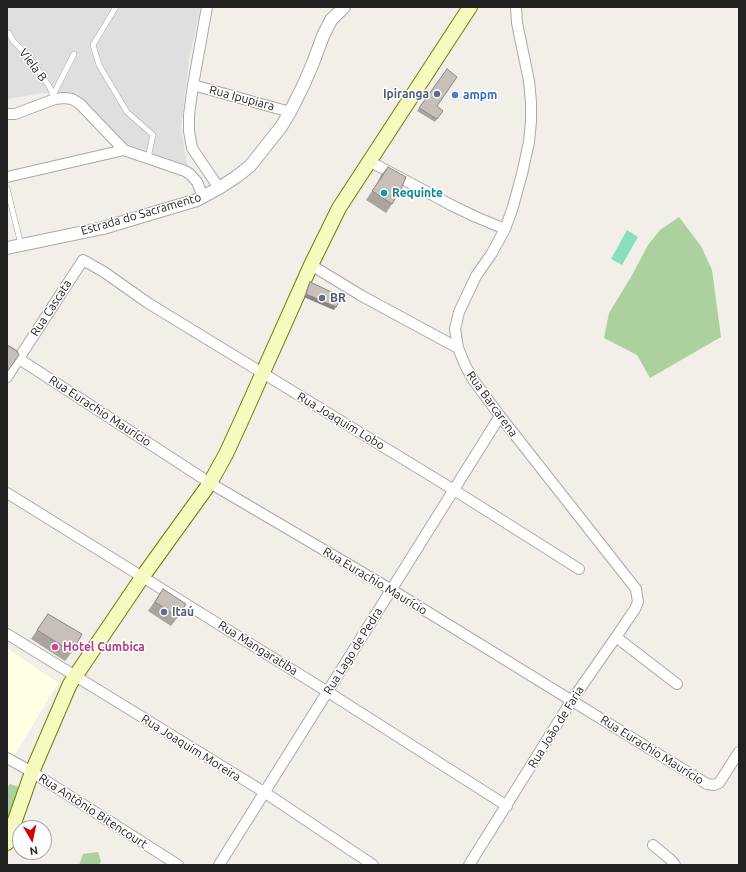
<!DOCTYPE html>
<html>
<head>
<meta charset="utf-8">
<style>
  body { margin:0 }
  #map { position:relative; width:746px; height:872px; overflow:hidden; background:#f2efe9; font-family:Ubuntu,sans-serif }
  canvas { display:block }
  .frame { position:absolute; inset:0; border:8px solid #222; pointer-events:none }
  .north { position:absolute; left:12px; top:820px; width:40px; height:40px; box-sizing:border-box; background:#fff; border:1px solid #a7a7a7; border-radius:50%; rotate:171deg; font-size:11px; font-weight:700; line-height:16px; text-align:center; color:#222 }
  .north::after { content:''; display:block; margin:auto; width:14px; height:18px; background:#d40000; clip-path:polygon(50% 0,100% 100%,50% 72%,0 100%) }
</style>
</head>
<body>
<div id="map">
<canvas width="746" height="872"></canvas>
<div class="frame"></div>
<div class="north">N</div>
</div>
<script>
const c = document.querySelector('canvas').getContext('2d');
c.lineJoin = 'round';
function fill(path, color) { c.fillStyle = color; c.fill(path, 'evenodd'); }
const toPath = rows => new Path2D(rows.map(r => 'M' + r).join(''));
function stroke(path, color, width, dash) { c.strokeStyle = color; c.lineWidth = width; c.lineCap = dash ? 'butt' : 'round'; c.setLineDash(dash || []); c.stroke(path); }
function label(font, color, halo, rows, align = 'center') {
  c.font = font + ' Ubuntu,sans-serif'; c.lineWidth = 3; c.setLineDash([]); c.textBaseline = 'middle'; c.strokeStyle = halo; c.fillStyle = color; for (const [text, x, y, turn = 0] of rows) {
    c.save(); c.translate(x, y); c.rotate((+turn || 0) * Math.PI / 180); c.textAlign = isNaN(turn) ? turn : align; if (halo) c.strokeText(text, 0, 0); c.fillText(text, 0, 0); c.restore();
  }
}
fill(toPath([
  [7,7,201,7,189,58,181,129,187,165,126,144,75,95,43,93,7,99]
]), '#e0dfdf');
fill(toPath([
  [7,648,58,683,14,756,7,751]
]), '#ffffe5');
fill(toPath([
  [679,217,701,246,712,270,721,337,650,378,637,355,604,338,609,313,631,277,648,245,660,230],
  [10,784,22,788,7,822,7,787],
  [98,852,101,861,99,865,79,865,83,854]
]), '#add19e');
fill(toPath([
  [627,230,638,237,622,265,611,259]
]), '#88e0be');
const service = toPath([
  [116,7,93,45,99,65,127,112,153,135,148,158],
  [9,33,13,41,30,58,49,86,55,99],
  [53,95,74,54],
  [7,188,21,245]
]);
const minor = toPath([
  [207,7,193,85,189,115,189,131,192,148,219,188],
  [193,85,290,112],
  [7,114,15,114,55,99,64,98,72,99,80,104,124,150],
  [369,161,453,206,476,217,505,229],
  [7,177,124,150,185,171,190,174,197,182,203,197],
  [311,265,362,296,458,348],
  [7,351,210,483,392,590,707,784,714,785,719,783,739,752],
  [7,377,19,358,83,260,104,272,148,303,454,490,579,569],
  [7,493,328,692,507,806],
  [7,634,264,792,373,865],
  [616,637,677,684],
  [7,758,32,772,178,865],
  [653,845,671,860,675,865],
  [219,865,500,416],
  [469,865,572,700,616,637,635,609,638,602,636,589,500,416,474,381,466,367,458,348,455,329,459,312,476,276,492,253,505,229,512,210,522,174,529,142,531,121,531,102,529,81,517,23,516,7]
]);
const tertiary = toPath([
  [7,248,103,228,197,200,219,188,236,177,250,166,281,127,290,112,303,86,313,63,323,36,331,20,344,7]
]);
const secondary = toPath([
  [7,843,32,772,70,684,143,576,210,483,226,454,243,417,311,265,339,208,470,7]
]);
stroke(service, '#a9a9a9', 6);
stroke(minor, '#a9a9a9', 12);
stroke(tertiary, '#a9a9a9', 14);
stroke(secondary, '#707d05', 16);
stroke(service, '#fff', 5);
stroke(minor, '#fff', 10);
stroke(tertiary, '#fff', 12);
stroke(secondary, '#f7fabf', 14);
fill(toPath([
  [447,69,437,106,443,111,435,122,417,111],
  [388,167,392,204,386,213,366,200,376,185,381,175],
  [310,282,334,310,304,297,308,285],
  [163,589,178,617,171,626,148,611],
  [48,614,72,652,65,661,31,639]
]), '#aba49e');
fill(toPath([
  [306,294,336,307,334,310,304,297]
]), '#8b8681');
const building = toPath([
  [447,69,457,77,437,106,443,111,437,119,419,108,447,69],
  [388,167,406,177,401,189,392,204,372,191,381,178,388,167],
  [310,282,342,297,336,307,306,294,310,282],
  [7,345,17,351,19,355,7,372,7,345],
  [163,589,186,604,178,617,155,602,163,589],
  [48,614,82,634,72,652,37,630,48,614]
]);
fill(building, '#c7bfb8');
stroke(building, '#8b8681', 1);
for (const [x, y, r, color] of [
  [437,94,4,"#5c6f8a"],
  [455,95,4,"#3f7fe0"],
  [384,193,4,"#0f9aa8"],
  [322,298,4,"#5c6f8a"],
  [164,612,4,"#5c6f8a"],
  [55,647,4,"#d1479c"]
]) { const dot = new Path2D(); dot.arc(x, y, r, 0, 2 * Math.PI); c.fillStyle = color; c.fill(dot); stroke(dot, '#fff', 1.5); }
label('12px', '#222', '#fff', [
  ["Viela B",33,65,53],
  ["Rua Ipupiara",242,98,15],
  ["Estrada do Sacramento",141,214,-16],
  ["Rua Cascata",51,308,-57],
  ["Rua Barcarena",492,404,54],
  ["Rua Eurachio Maurício",100,411,33],
  ["Rua Joaquim Lobo",341,421,31],
  ["Rua Eurachio Maurício",375,581,31],
  ["Rua Mangaratiba",258,648,32],
  ["Rua Lago de Pedra",353,651,-58],
  ["Rua João de Faria",556,727,-58],
  ["Rua Joaquim Moreira",191,748,32],
  ["Rua Eurachio Maurício",652,750,32],
  ["Rua Antônio Bitencourt",93,811,33]
]);
label('bold 12px', '#4e5e75', '#fff', [
  ["Ipiranga",429,94,"right"],
  ["BR",330,298],
  ["Itaú",172,612]
], 'left');
label('bold 12px', '#366cbe', '#fff', [
  ["ampm",463,95]
], 'left');
label('bold 12px', '#0d838f', '#fff', [
  ["Requinte",392,193]
], 'left');
label('bold 12px', '#b23c85', '#fff', [
  ["Hotel Cumbica",63,647]
], 'left');
</script>
</body>
</html>
